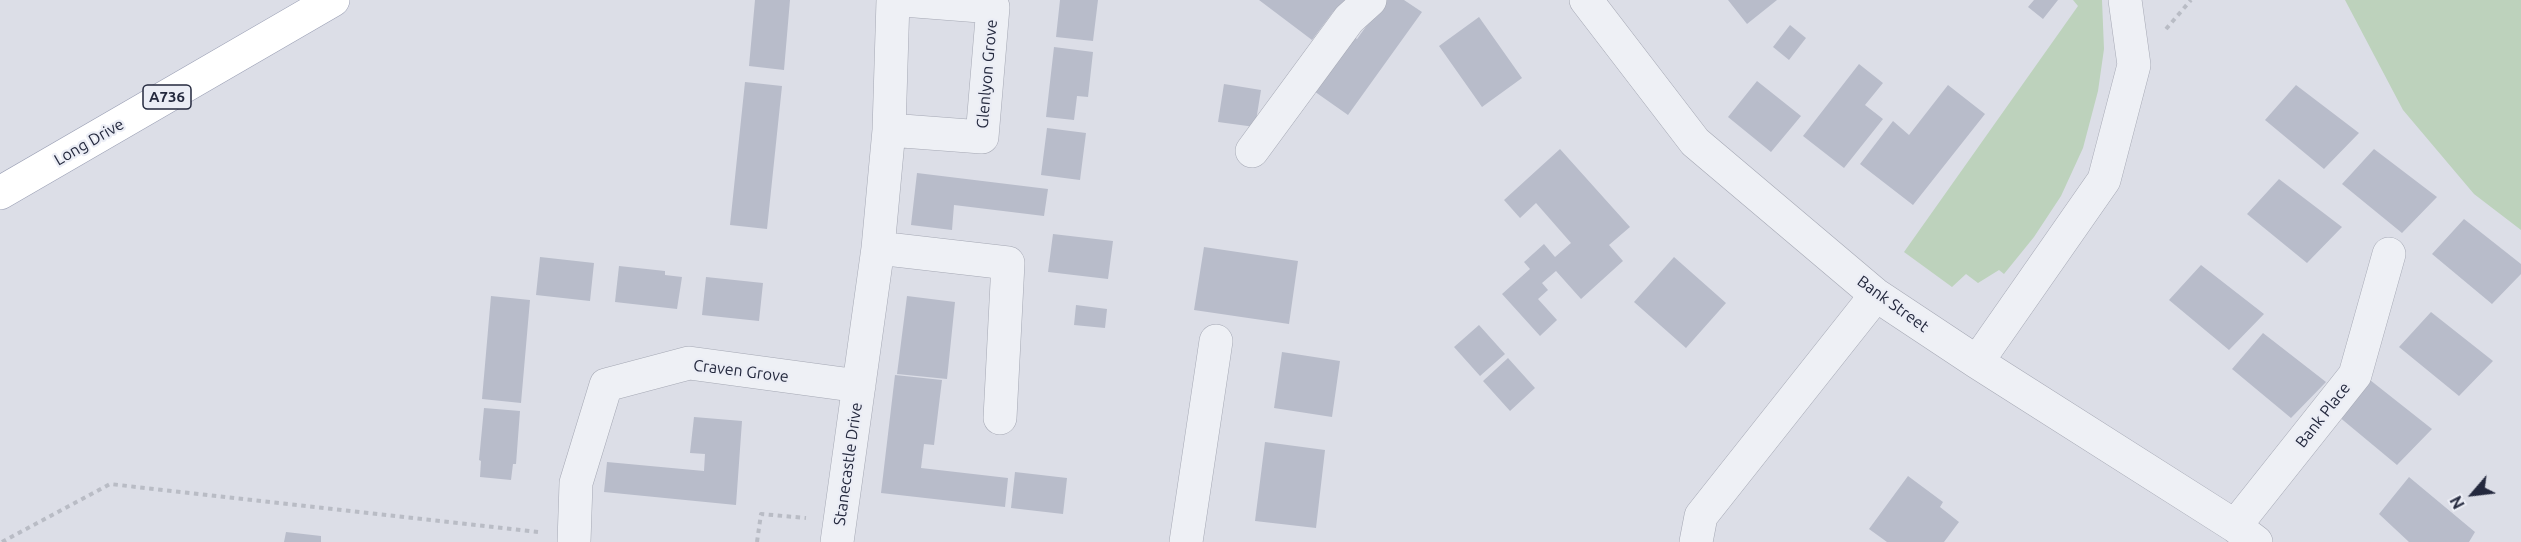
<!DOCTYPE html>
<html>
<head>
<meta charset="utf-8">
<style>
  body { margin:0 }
  #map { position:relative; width:2521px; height:542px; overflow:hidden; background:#dcdee7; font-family:Ubuntu,sans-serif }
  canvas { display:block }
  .north { position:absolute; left:2443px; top:464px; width:60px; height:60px; -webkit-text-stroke:4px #ebedf5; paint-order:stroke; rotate:242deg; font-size:16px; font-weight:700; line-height:24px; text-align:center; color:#24293e }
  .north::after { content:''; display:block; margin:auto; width:21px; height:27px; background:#24293e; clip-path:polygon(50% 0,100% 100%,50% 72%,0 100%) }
</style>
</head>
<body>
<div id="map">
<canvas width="2521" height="542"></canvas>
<div class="north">N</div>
</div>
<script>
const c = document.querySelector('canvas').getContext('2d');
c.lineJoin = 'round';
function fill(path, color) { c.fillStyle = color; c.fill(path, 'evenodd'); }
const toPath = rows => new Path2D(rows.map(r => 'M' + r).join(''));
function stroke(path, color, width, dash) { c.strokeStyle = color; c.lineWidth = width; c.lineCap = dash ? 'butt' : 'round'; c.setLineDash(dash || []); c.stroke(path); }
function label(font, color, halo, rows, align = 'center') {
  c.font = font + ' Ubuntu,sans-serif'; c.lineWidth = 4.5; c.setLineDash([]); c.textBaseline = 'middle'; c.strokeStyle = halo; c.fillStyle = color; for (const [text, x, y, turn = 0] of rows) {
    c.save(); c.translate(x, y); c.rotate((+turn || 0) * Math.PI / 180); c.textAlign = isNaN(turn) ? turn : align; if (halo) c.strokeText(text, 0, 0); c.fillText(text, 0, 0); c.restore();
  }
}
fill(toPath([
  [2073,0,2102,0,2104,49,2098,91,2083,148,2061,196,2034,237,2004,274,1999,270,1978,283,1966,274,1952,287,1904,252,2078,6],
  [2345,0,2521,0,2521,230,2474,194,2403,110]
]), '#bdd2bc');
fill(toPath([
  [755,0,790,0,784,70,749,66],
  [1060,0,1098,0,1093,41,1056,37],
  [1259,0,1352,0,1333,12,1312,40],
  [1385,0,1404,0,1422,12,1348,115,1311,89,1350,34,1357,39],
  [1728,0,1777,0,1747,24],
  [2034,0,2058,0,2043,19,2028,7],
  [1479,17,1522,78,1482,107,1439,46],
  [1790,25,1806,38,1789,60,1773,47],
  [1054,47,1093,52,1088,97,1077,96,1074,120,1046,117],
  [1859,64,1883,83,1865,105,1883,119,1844,168,1803,136],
  [1757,81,1801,116,1771,152,1728,117],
  [745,82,782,86,767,229,730,225],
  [1224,84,1261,90,1255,127,1218,122],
  [1948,85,1985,114,1913,205,1860,164,1893,121,1909,135],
  [2296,85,2359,133,2324,169,2265,120],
  [1047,128,1086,133,1080,180,1041,175],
  [1560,149,1630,227,1609,245,1623,261,1581,299,1556,271,1542,283,1548,290,1538,299,1557,320,1540,336,1502,294,1530,269,1524,262,1544,244,1555,257,1571,243,1536,203,1520,218,1504,200],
  [2374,149,2437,197,2402,233,2342,184],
  [917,173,1048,189,1044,216,954,205,952,230,911,225],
  [2279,179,2342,227,2307,263,2247,214],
  [2464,219,2521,264,2521,274,2492,304,2432,254],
  [1053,234,1113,241,1108,279,1048,272],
  [1204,247,1298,261,1289,324,1194,310],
  [540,257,594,263,590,301,536,295],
  [1674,257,1726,303,1686,348,1634,302],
  [2201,265,2264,314,2229,350,2169,300],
  [619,266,665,271,665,275,682,277,677,309,615,302],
  [706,277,763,283,759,321,702,315],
  [491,296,530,300,521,403,482,399],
  [907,296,955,302,947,379,897,374],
  [1076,305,1107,309,1105,328,1074,325],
  [2431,312,2493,361,2459,396,2399,347],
  [1479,325,1505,354,1480,376,1454,347],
  [2263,333,2326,382,2291,418,2232,369],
  [1282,352,1340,361,1332,417,1274,408],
  [1508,358,1535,388,1510,411,1483,381],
  [895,375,942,380,934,445,924,444,921,468,1008,478,1005,507,881,493],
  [2370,380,2432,429,2397,465,2338,416],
  [484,408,520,411,516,464,513,464,511,480,480,477,481,461,479,460],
  [694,417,742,421,736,505,604,492,607,462,704,471,705,454,690,453],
  [1265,442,1325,450,1316,528,1255,521],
  [1015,472,1067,478,1063,514,1011,508],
  [1908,476,1943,502,1940,507,1959,522,1944,542,1887,542,1869,529],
  [2409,477,2475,532,2469,542,2409,542,2379,514],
  [286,532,321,536,321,542,284,542]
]), '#b8bcca');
const street = toPath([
  [1586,0,1695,142,1876,295,1977,362,2235,526,2256,542],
  [889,130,982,137,993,7,903,0],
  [1252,151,1349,19,1370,0],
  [878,248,1008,263,1000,418],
  [1977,362,2104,180,2134,65,2125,0],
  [2235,526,2355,375,2389,254],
  [574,542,576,483,606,385,689,363,859,386],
  [837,542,878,248,889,130,893,0],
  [1186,542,1216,341],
  [1696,542,1701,516,1876,295]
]);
const primary = toPath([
  [0,193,333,0]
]);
stroke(street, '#a5a8b4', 34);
stroke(primary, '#9a9fb4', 34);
stroke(toPath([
  [2166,29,2191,0],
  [2,542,110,484,538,532],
  [757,542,761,514,806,518]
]), '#b9bcc5', 4, [4.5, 4.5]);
stroke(street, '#eef0f5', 33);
stroke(primary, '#fff', 33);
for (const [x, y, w] of [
  [167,97,48]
]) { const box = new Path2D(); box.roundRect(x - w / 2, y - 12, w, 24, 4.5); c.fillStyle = '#ebedf5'; c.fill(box); stroke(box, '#24293e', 1.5); }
label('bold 15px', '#24293e', null, [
  ["A736",167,97]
]);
label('16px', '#24293e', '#ebedf5', [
  ["Glenlyon Grove",987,74,-85],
  ["Long Drive",89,142,-30],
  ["Bank Street",1893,304,36],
  ["Craven Grove",741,371,7],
  ["Bank Place",2323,415,-52],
  ["Stanecastle Drive",848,464,-82]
]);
</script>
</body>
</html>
